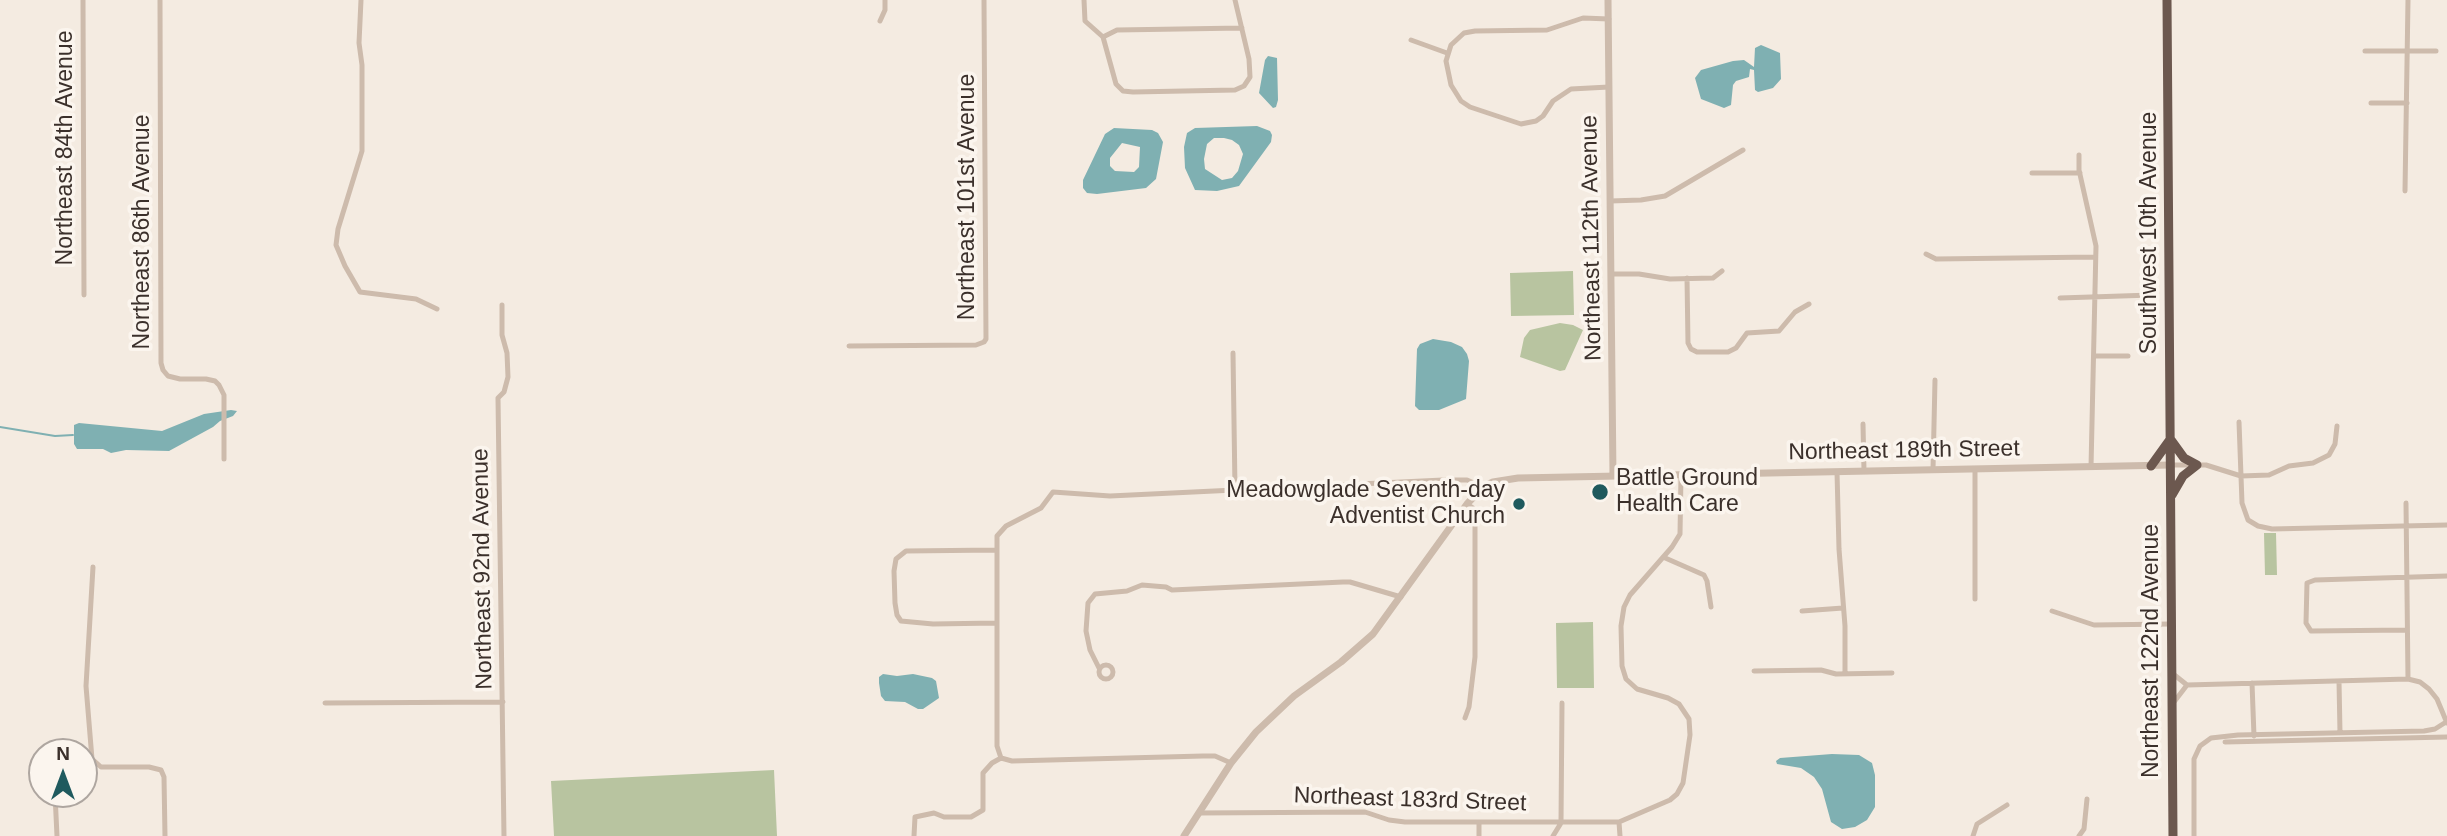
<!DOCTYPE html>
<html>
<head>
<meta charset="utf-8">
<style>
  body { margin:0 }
  #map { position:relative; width:2447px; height:836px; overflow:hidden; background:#f4ebe1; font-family:Helvetica,sans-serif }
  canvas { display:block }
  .north { position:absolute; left:28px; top:738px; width:70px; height:70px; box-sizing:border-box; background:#fbf5ee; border:2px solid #aea6a0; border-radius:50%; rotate:0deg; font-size:19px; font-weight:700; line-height:28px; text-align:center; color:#3b302b }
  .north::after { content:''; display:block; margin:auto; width:24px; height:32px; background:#1f5a5e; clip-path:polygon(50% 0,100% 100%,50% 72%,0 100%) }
</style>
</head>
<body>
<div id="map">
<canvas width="2447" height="836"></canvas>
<div class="north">N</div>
</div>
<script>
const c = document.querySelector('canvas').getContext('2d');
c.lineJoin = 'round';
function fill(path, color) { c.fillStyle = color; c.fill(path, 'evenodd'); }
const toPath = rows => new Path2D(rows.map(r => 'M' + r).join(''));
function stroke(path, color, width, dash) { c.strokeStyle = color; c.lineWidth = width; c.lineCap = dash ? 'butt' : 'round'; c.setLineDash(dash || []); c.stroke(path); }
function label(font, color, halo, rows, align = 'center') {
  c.font = font + ' Helvetica,sans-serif'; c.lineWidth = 7; c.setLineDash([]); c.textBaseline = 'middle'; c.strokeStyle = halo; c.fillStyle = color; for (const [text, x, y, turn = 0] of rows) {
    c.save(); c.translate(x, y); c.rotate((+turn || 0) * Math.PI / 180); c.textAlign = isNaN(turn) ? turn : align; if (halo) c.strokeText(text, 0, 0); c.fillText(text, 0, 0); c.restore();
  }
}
fill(toPath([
  [1573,271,1574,315,1511,316,1510,273],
  [1560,323,1573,325,1583,330,1565,370,1560,371,1520,357,1524,338,1530,330],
  [2264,533,2276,533,2277,575,2265,575],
  [1593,622,1594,688,1557,688,1556,623],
  [774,770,777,836,554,836,551,781]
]), '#b8c4a0');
fill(toPath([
  [1761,45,1780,53,1781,79,1773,88,1758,92,1755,90,1754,70,1750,69,1749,77,1736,81,1733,85,1731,105,1724,108,1701,99,1695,78,1701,70,1733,61,1744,60,1754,67,1755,48],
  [1268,56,1277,58,1278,100,1276,107,1273,108,1259,93,1265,60],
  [1257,126,1270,131,1272,135,1271,142,1239,186,1217,191,1195,190,1185,168,1184,147,1187,133,1195,128],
  [1224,138,1232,140,1239,145,1243,154,1238,171,1232,178,1222,180,1205,169,1204,159,1207,144,1214,138],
  [1114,128,1152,130,1158,133,1163,142,1156,179,1146,188,1097,194,1087,193,1083,188,1083,180,1105,134],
  [1122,143,1140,147,1139,167,1134,172,1115,171,1110,166,1110,158],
  [1433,339,1451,342,1462,347,1467,354,1469,361,1466,399,1439,410,1419,410,1415,406,1417,349,1420,344],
  [231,410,237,411,233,416,220,421,213,427,169,451,126,450,111,453,103,449,77,449,74,444,74,425,79,423,162,431,204,414],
  [883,674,897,676,913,674,932,678,936,681,939,698,923,709,918,709,905,702,885,701,881,696,879,683,879,677],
  [1832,754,1859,755,1872,763,1875,775,1875,807,1867,820,1855,827,1842,829,1831,822,1822,789,1814,777,1801,768,1777,764,1776,761,1780,758]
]), '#7fb0b2');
stroke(toPath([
  [0,427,55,436,73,435]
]), '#7fb0b2', 2);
stroke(toPath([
  [83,0,84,295],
  [160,0,161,363,163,370,168,376,180,379,206,379,215,381,219,385,224,395,224,459],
  [361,0,359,43,362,65,362,151,338,229,336,245,345,266,360,292,416,299,437,309],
  [1084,0,1085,21,1103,37,1116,84,1123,91,1133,92,1235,90,1244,86,1250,77,1249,59,1235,0],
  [1609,19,1583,18,1547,30,1475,31,1464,33,1451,45,1446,61,1451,85,1461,101,1470,107,1521,124,1536,121,1543,116,1553,101,1571,89,1609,87],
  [880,21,885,10,885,0],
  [1103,37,1117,30,1242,28],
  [1411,40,1447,53],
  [2365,51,2436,51],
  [2371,103,2407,103],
  [2079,155,2079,170,2096,246,2091,467],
  [2032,173,2080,173],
  [2405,191,2408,0],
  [1610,201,1641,200,1665,196,1743,150],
  [1926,254,1936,259,2095,257],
  [1611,274,1639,274,1670,279,1713,278,1722,271],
  [1687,278,1688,343,1691,349,1697,352,1728,352,1736,348,1747,333,1779,331,1795,312,1809,304],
  [2060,298,2152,295],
  [502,305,502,335,507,353,508,377,504,392,498,398,504,836],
  [849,346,976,345,984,342,986,339,984,0],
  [1233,353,1235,489],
  [2094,356,2128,356],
  [2239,422,2242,503,2248,520,2258,526,2272,529,2447,525],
  [1863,424,1864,471],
  [2171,465,2206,465,2241,476,2269,475,2289,466,2313,463,2329,455,2335,444,2337,426],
  [1975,469,1975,599],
  [1933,470,1935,380],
  [1837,472,1839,549,1845,626,1845,674],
  [2406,503,2408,679],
  [1663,557,1704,575,1707,581,1711,607],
  [93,567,86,686,92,759,101,767,149,767,161,770,164,777,165,836],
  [1802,611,1843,608],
  [2052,611,2094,625,2171,624],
  [996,623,933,624,901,621,897,615,895,603,894,571,896,559,906,551,996,550],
  [2407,630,2311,631,2306,623,2307,583,2315,580,2447,576],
  '1099 672a7 7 0 1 1 14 0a7 7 0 1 1-14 0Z',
  [1099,668,1090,650,1086,631,1088,603,1095,594,1127,591,1142,585,1166,587,1172,590,1343,582,1350,582,1401,597],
  [1754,671,1821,670,1836,674,1892,673],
  [2172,673,2187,685,2408,679,2420,682,2429,689,2437,699,2447,723],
  [2339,681,2340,733],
  [2252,683,2254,736],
  [2174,702,2187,685],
  [325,703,503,702],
  [1465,718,1469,707,1475,657,1475,517,1473,508,1467,504],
  [2225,742,2447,737],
  [1001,758,997,746,997,536,1006,526,1041,508,1053,492,1110,496,1443,480,1467,480,1483,487],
  [1001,758,1012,761,1203,756,1215,756,1231,763],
  [55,794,57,836],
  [1198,813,1365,812,1389,820,1405,822,1619,822,1670,800,1677,794,1683,783,1690,735,1689,719,1679,704,1668,698,1637,689,1626,679,1622,666,1621,626,1624,607,1630,595,1672,547,1680,534,1681,475],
  [1619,822,1620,836],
  [1479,823,1479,836],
  [914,836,915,817,934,813,944,817,971,817,983,810,983,773,992,763,1001,758],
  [1553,836,1561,823,1562,703],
  [1973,836,1977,824,2007,805],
  [2079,836,2084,829,2087,799],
  [2194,836,2194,759,2200,746,2211,738,2238,735,2424,731,2435,729,2446,722]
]), '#cdbbac', 5);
stroke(toPath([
  [1608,0,1613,476],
  [1184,836,1231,763,1256,732,1294,696,1341,662,1373,634,1467,504,1483,487,1493,482,1518,478,2171,465]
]), '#cdbbac', 7);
stroke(toPath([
  [2167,0,2173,836],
  [2171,440,2184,458,2197,465],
  [2151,466,2169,441],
  [2172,495,2183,476,2197,465]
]), '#6c584f', 9);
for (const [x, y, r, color] of [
  [1600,492,9,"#1f5a5e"],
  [1519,504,7,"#1f5a5e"]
]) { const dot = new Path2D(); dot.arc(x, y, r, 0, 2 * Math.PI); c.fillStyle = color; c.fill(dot); stroke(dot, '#fbf5ee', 2.5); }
label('23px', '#3b302b', '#fbf5ee', [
  ["Northeast 84th Avenue",66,148,-90],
  ["Northeast 101st Avenue",968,197,-90],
  ["Northeast 86th Avenue",143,232,-90],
  ["Southwest 10th Avenue",2150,233,-90],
  ["Northeast 112th Avenue",1592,238,-91],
  ["Northeast 189th Street",1904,451,-1],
  ["Northeast 92nd Avenue",483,569,-91],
  ["Northeast 122nd Avenue",2152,651,-90],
  ["Northeast 183rd Street",1410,800,2]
]);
label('23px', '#3b302b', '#fbf5ee', [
  ["Battle Ground",1616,479],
  ["Health Care",1616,505],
  ["Meadowglade Seventh-day",1505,491,"right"],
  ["Adventist Church",1505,517,"right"]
], 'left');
</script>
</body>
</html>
